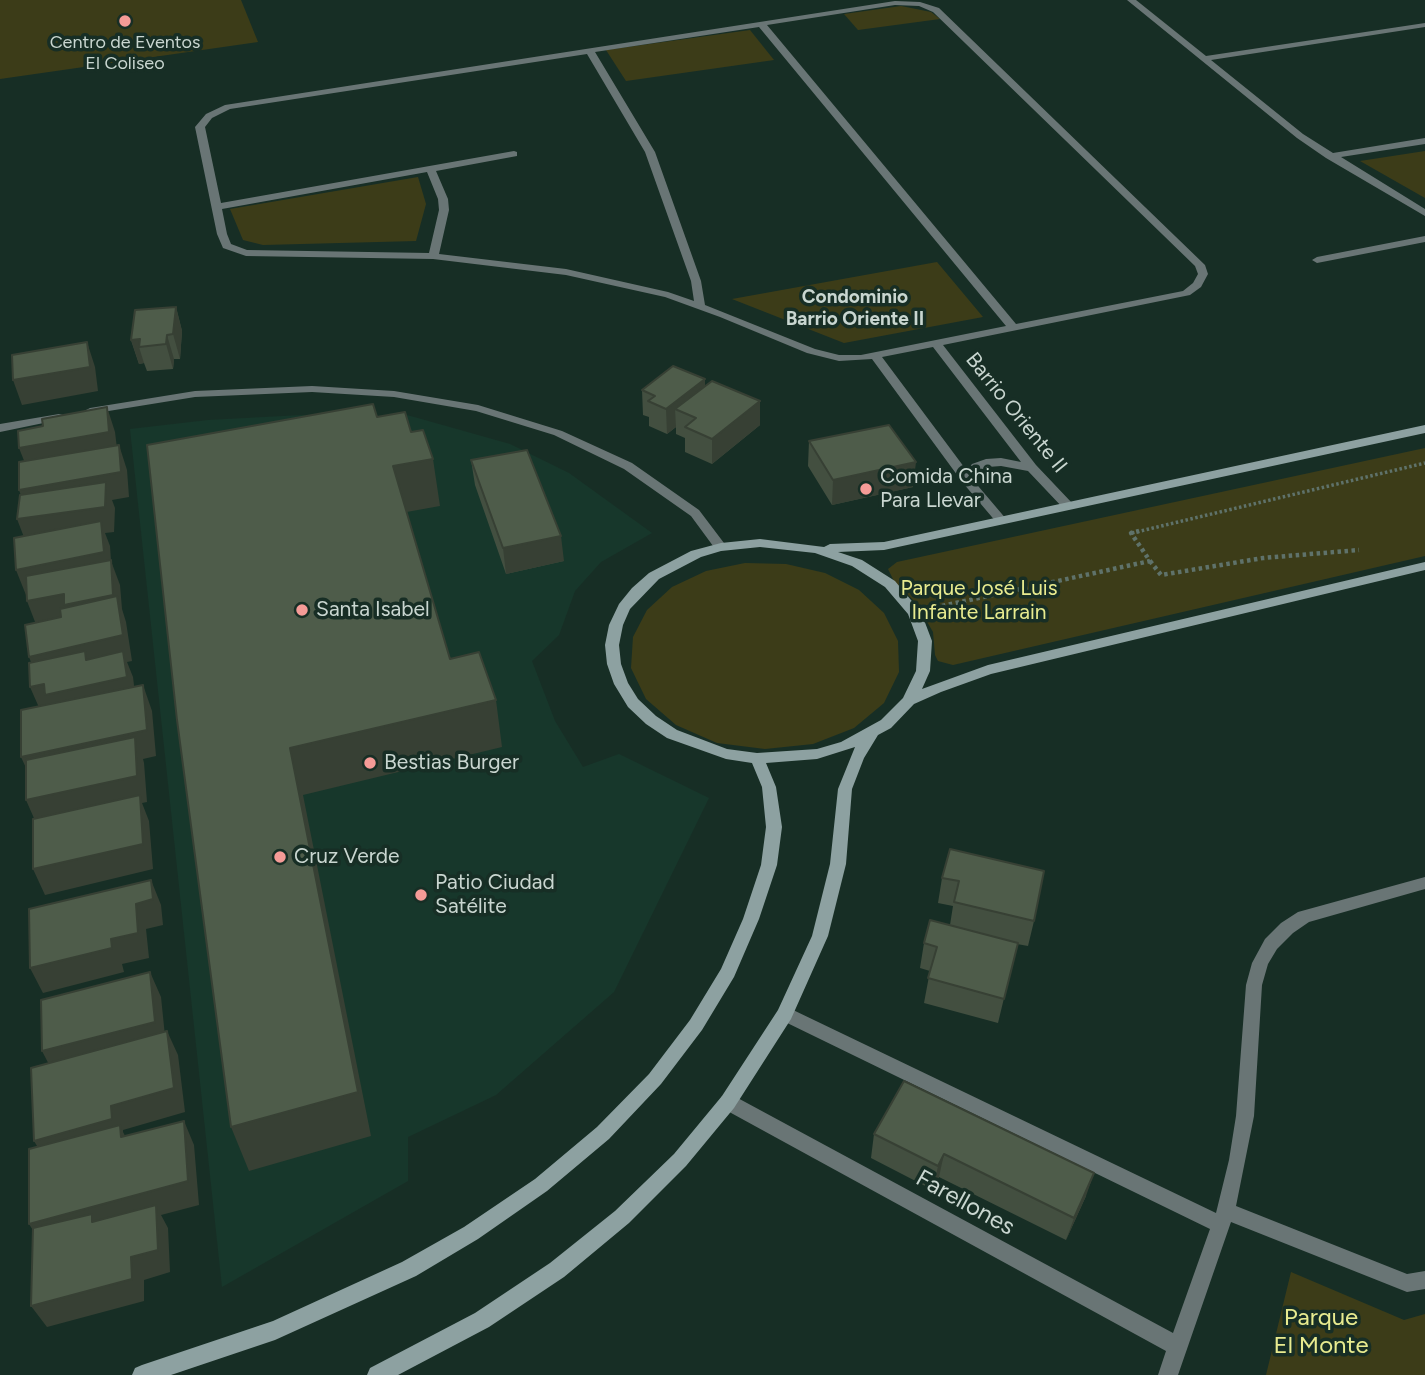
<!DOCTYPE html>
<html>
<head>
<meta charset="utf-8">
<style>
  body { margin:0 }
  canvas { display:block; background:#172e25 }
</style>
</head>
<body>
<canvas width="1425" height="1375"></canvas>
<script>
const c = document.querySelector('canvas').getContext('2d');
c.lineJoin = 'round';
function fill(path, color) { c.fillStyle = color; c.fill(path, 'evenodd'); }
const toPath = rows => new Path2D(rows.map(r => 'M' + r).join(''));
function stroke(path, color, width, dash) { c.strokeStyle = color; c.lineWidth = width; c.lineCap = dash ? 'butt' : 'round'; c.setLineDash(dash || []); c.stroke(path); }
function label(font, color, halo, rows, align = 'center') {
  c.font = font + ' Figtree,sans-serif'; c.lineWidth = 7; c.setLineDash([]); c.textBaseline = 'middle'; c.strokeStyle = halo; c.fillStyle = color; for (const [text, x, y, turn = 0] of rows) {
    c.save(); c.translate(x, y); c.rotate((+turn || 0) * Math.PI / 180); c.textAlign = isNaN(turn) ? turn : align; if (halo) c.strokeText(text, 0, 0); c.fillText(text, 0, 0); c.restore();
  }
}
fill(toPath([
  [302,415,356,417,407,415,510,444,569,473,652,533,601,562,575,591,559,635,532,661,555,721,583,767,619,754,709,798,614,992,496,1095,408,1137,408,1181,222,1287,130,429,208,420]
]), '#17372b');
fill(toPath([
  [0,0,241,0,258,42,0,79],
  [901,6,931,12,940,19,858,30,844,14],
  [750,30,774,60,626,81,606,50],
  [1425,151,1425,198,1360,161],
  [418,177,426,204,416,241,263,245,243,240,230,209],
  [937,262,983,317,844,343,732,299],
  [1425,448,1425,556,953,665,938,661,935,655,933,632,916,603,894,581,888,569,897,562],
  [745,563,786,564,825,573,859,590,884,613,898,641,899,672,884,703,854,728,813,744,765,749,717,743,676,725,646,699,631,668,633,637,647,610,672,587,706,571],
  [1291,1272,1404,1320,1425,1314,1425,1375,1266,1375]
]), '#3c3c18');
stroke(toPath([
  [1132,533,1425,463]
]), '#5f726a', 3.5, [2.5, 2.5]);
stroke(toPath([
  [1150,561,1161,575,1263,558,1359,550],
  [942,606,1150,561,1131,533,1139,531]
]), '#5f726a', 4.5, [3.5, 3.5]);
fill(toPath([
  [1127,0,1136,0,1206,56,1425,23,1425,27,1211,60,1303,134,1333,153,1425,138,1425,144,1341,157,1425,209,1425,216,1326,158,1297,138,1127,0],
  [895,1,920,2,939,8,1205,265,1208,274,1201,287,1190,295,943,345,1036,465,1072,503,1074,506,1072,509,1064,509,1028,471,1001,466,988,467,980,470,973,480,1007,520,1005,523,997,523,963,483,872,359,839,361,807,353,720,317,665,297,566,275,433,259,246,256,223,248,217,234,195,127,206,114,225,105,895,1],
  [895,5,919,6,933,12,1195,266,1198,274,1193,283,1183,291,1016,324,767,25,895,5],
  [759,27,1006,326,861,355,839,355,815,349,705,305,701,281,655,152,595,52,759,27],
  [587,54,645,152,691,281,694,301,668,292,566,269,439,254,449,210,448,199,436,171,517,156,517,152,514,151,221,203,205,127,212,118,230,109,587,54],
  [427,172,438,199,439,210,429,253,247,250,231,244,227,234,222,209,427,172],
  [933,347,1021,462,1001,458,986,459,972,464,967,471,882,357,933,347],
  [1425,236,1425,242,1317,263,1312,260,1317,257,1425,236],
  [312,386,394,391,478,405,562,431,632,463,699,510,727,547,721,551,716,550,691,516,624,469,554,435,476,411,394,397,312,392,195,397,90,414,84,411,90,408,195,391,312,386],
  [59,414,63,415,63,419,0,432,0,424,59,414],
  [1425,877,1425,889,1309,922,1293,933,1277,949,1268,964,1262,985,1254,1116,1236,1206,1407,1274,1425,1271,1425,1289,1407,1292,1231,1222,1178,1375,1158,1375,1166,1351,722,1108,719,1102,722,1096,728,1094,734,1096,1173,1333,1210,1229,779,1019,777,1014,779,1009,785,1007,791,1009,1216,1213,1229,1160,1236,1116,1246,985,1252,963,1265,939,1281,923,1298,912,1425,877]
]), '#697575');
fill(toPath([
  [1425,425,1425,433,884,550,838,552,862,560,895,581,921,612,932,641,930,671,922,689,988,665,1425,562,1425,570,991,674,941,692,914,704,891,728,878,735,864,758,852,789,846,864,828,936,791,1019,734,1108,686,1166,629,1223,564,1277,489,1327,398,1375,367,1375,370,1368,475,1313,550,1263,615,1211,674,1154,722,1096,778,1010,812,936,830,864,838,789,855,747,817,759,766,763,776,787,782,827,777,865,759,919,734,977,702,1030,661,1084,609,1139,547,1191,478,1239,416,1276,275,1340,171,1375,132,1375,135,1368,142,1365,273,1321,402,1262,464,1227,535,1179,597,1127,649,1074,690,1020,721,969,743,919,761,865,766,827,762,787,752,763,726,759,667,738,646,724,628,707,614,684,607,664,605,645,609,625,619,604,632,588,649,573,691,551,721,543,760,539,824,547,830,544,884,542,1425,425],
  [760,547,815,553,852,566,885,587,908,614,918,641,916,671,903,698,881,720,841,742,817,749,757,753,727,749,677,730,656,716,638,699,628,683,621,664,619,645,623,625,630,609,659,579,701,557,721,551,760,547]
]), '#8da1a1');
fill(toPath([
  [176,307,182,331,180,359,174,359,173,369,147,371,144,363,139,364,131,340],
  [705,379,705,386,760,425,712,464,685,452,685,438,676,434,676,427,667,434,649,426,649,417,643,415,642,390],
  [809,441,913,487,832,505,808,466],
  [471,460,564,561,506,574,475,485],
  [950,849,1034,921,1028,946,1017,944,998,1023,924,1003,930,971,920,968,924,943,950,925,953,906,938,903,942,878],
  [874,1134,1086,1196,1066,1240,939,1177,933,1190,871,1158]
]), '#434f40');
fill(toPath([
  [176,307,182,331,180,359,173,334],
  [167,335,174,359,173,369,166,344],
  [140,339,139,347,144,363,139,364,131,340],
  [87,342,95,367,98,391,22,405,13,380],
  [705,379,705,404,675,409,676,427,667,434,666,409],
  [760,401,760,425,712,464,712,439],
  [107,407,115,432,118,457,29,473,19,448],
  [119,445,127,470,129,497,112,500,115,508,114,532,105,533,110,546,111,561,120,585,122,609,126,622,132,661,127,662,133,677,136,702,41,712,30,687,44,684,95,684,39,683,29,657,37,627,27,601,112,578,26,595,16,570,27,545,17,519,28,516,19,490],
  [433,459,440,506,401,513,393,466],
  [916,462,913,487,832,505,833,480],
  [561,536,564,561,506,574,503,548],
  [143,685,152,711,156,756,143,759,144,763,147,802,142,803,149,821,153,869,45,895,33,869,37,825,26,800,33,783,21,757],
  [496,700,502,747,303,795,371,1136,249,1171,231,1127,290,748],
  [151,880,161,905,163,925,146,929,149,958,122,964,124,972,43,993,30,968,111,939],
  [150,972,161,997,166,1046,55,1076,42,1051],
  [167,1031,178,1055,185,1112,123,1130,123,1132,132,1149,48,1164,34,1141,111,1106],
  [184,1121,194,1145,199,1205,161,1215,168,1228,170,1272,144,1280,144,1301,47,1327,31,1306,43,1246,29,1224],
  [944,1154,939,1177,933,1190,938,1166],
  [1094,1173,1086,1196,1066,1240,1074,1218]
]), '#374034');
const building = toPath([
  [176,307,173,334,167,335,166,344,139,347,140,339,131,340,135,310,176,307],
  [87,342,90,367,13,380,12,355,87,342],
  [673,366,705,379,666,409,648,401,655,396,642,390,673,366],
  [712,381,760,401,712,439,685,427,696,418,675,409,712,381],
  [373,404,377,417,405,412,411,432,423,430,433,459,393,466,450,659,479,652,496,700,290,748,358,1092,231,1127,177,720,147,445,373,404],
  [107,407,109,432,19,448,18,431,43,426,42,419,107,407],
  [889,425,916,462,833,480,809,441,889,425],
  [119,445,121,472,19,490,19,462,119,445],
  [527,450,561,536,503,548,471,460,527,450],
  [106,482,105,507,17,519,20,495,106,482],
  [101,521,104,552,16,570,14,538,101,521],
  [111,560,113,595,64,605,64,594,27,601,26,576,111,560],
  [117,596,123,635,29,657,25,625,61,617,60,609,117,596],
  [85,651,86,660,123,651,127,677,45,695,44,684,30,687,29,663,85,651],
  [143,685,147,730,21,757,21,710,143,685],
  [135,737,137,776,26,800,26,760,135,737],
  [140,795,143,844,33,869,33,819,140,795],
  [950,849,1044,871,1034,921,954,902,959,881,942,878,950,849],
  [151,880,153,899,136,904,138,933,111,939,112,948,30,968,29,909,151,880],
  [930,920,1018,943,1004,999,928,978,937,947,924,943,930,920],
  [150,972,155,1022,42,1051,41,1000,150,972],
  [167,1031,174,1088,111,1106,112,1119,34,1141,31,1068,167,1031],
  [904,1081,1094,1173,1074,1218,944,1154,938,1166,874,1134,904,1081],
  [184,1121,188,1181,29,1224,29,1149,120,1125,121,1137,184,1121],
  [156,1205,158,1250,131,1257,132,1279,31,1306,33,1228,92,1214,92,1222,156,1205]
]);
fill(building, '#4e5c4a');
stroke(building, '#374034', 2);
for (const [x, y, r, color] of [
  [125,21,7,"#f59b97"],
  [866,489,7,"#f59b97"],
  [302,610,7,"#f59b97"],
  [370,763,7,"#f59b97"],
  [280,857,7,"#f59b97"],
  [421,895,7,"#f59b97"]
]) { const dot = new Path2D(); dot.arc(x, y, r, 0, 2 * Math.PI); c.fillStyle = color; c.fill(dot); stroke(dot, '#172e25', 2.5); }
label('18px', '#c9d6d0', '#172e25', [
  ["Centro de Eventos",125,43],
  ["El Coliseo",125,64]
]);
label('bold 19px', '#c9d6d0', '#172e25', [
  ["Condominio",855,297],
  ["Barrio Oriente II",855,319]
]);
label('21px', '#c9d6d0', '#172e25', [
  ["Barrio Oriente II",1016,413,51]
]);
label('21px', '#c9d6d0', '#172e25', [
  ["Comida China",880,477],
  ["Para Llevar",880,501],
  ["Santa Isabel",316,610],
  ["Bestias Burger",384,763],
  ["Cruz Verde",294,857],
  ["Patio Ciudad",435,883],
  ["Satélite",435,907]
], 'left');
label('21px', '#e8eb8f', '#172e25', [
  ["Parque José Luis",979,589],
  ["Infante Larrain",979,613]
]);
label('24px', '#c9d6d0', '#172e25', [
  ["Farellones",965,1203,29]
]);
label('24px', '#e8eb8f', '#172e25', [
  ["Parque",1321,1318],
  ["El Monte",1321,1346]
]);
</script>
</body>
</html>
